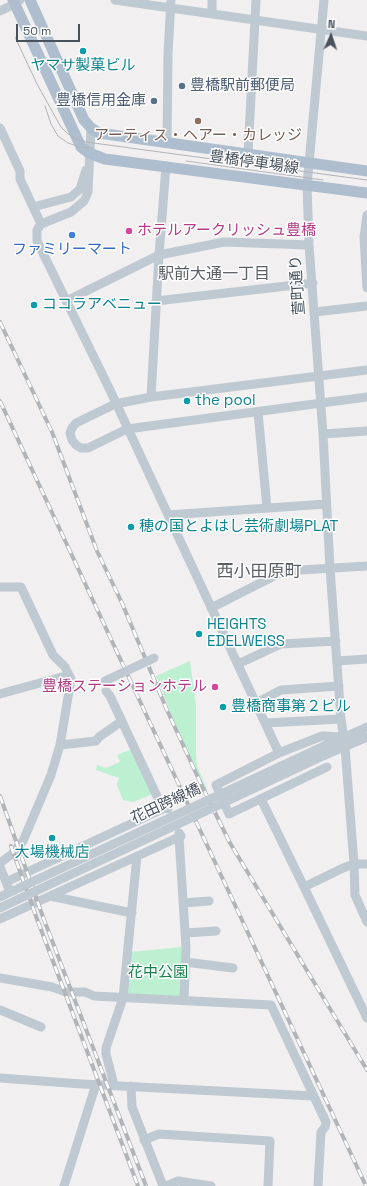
<!DOCTYPE html>
<html>
<head>
<meta charset="utf-8">
<style>
  body { margin:0 }
  #map { position:relative; width:367px; height:1186px; overflow:hidden; background:#f1efef; font-family:"Space Grotesk",sans-serif }
  canvas { display:block }
  .north { position:absolute; left:311px; top:16px; width:40px; height:40px; -webkit-text-stroke:3px #fff; paint-order:stroke; rotate:3deg; font-size:11px; font-weight:700; line-height:16px; text-align:center; color:#47525d }
  .north::after { content:''; display:block; margin:auto; width:14px; height:18px; background:#47525d; clip-path:polygon(50% 0,100% 100%,50% 72%,0 100%) }
  .scale { position:absolute; left:16px; top:24px; width:64px; height:18px; box-sizing:border-box; border:2px solid #47525d; border-top:0; padding-left:5px; font-size:12px; line-height:14px; white-space:nowrap; color:#47525d; -webkit-text-stroke:3px #fff; paint-order:stroke }
</style>
</head>
<body>
<div id="map">
<canvas width="367" height="1186"></canvas>
<div class="north">N</div>
<div class="scale">50 m</div>
</div>
<script>
const c = document.querySelector('canvas').getContext('2d');
c.lineJoin = 'round';
function fill(path, color) { c.fillStyle = color; c.fill(path, 'evenodd'); }
const toPath = rows => new Path2D(rows.map(r => 'M' + r).join(''));
function stroke(path, color, width, dash) { c.strokeStyle = color; c.lineWidth = width; c.lineCap = dash ? 'butt' : 'round'; c.setLineDash(dash || []); c.stroke(path); }
function label(font, color, halo, rows, align = 'center') {
  c.font = font + ' "Space Grotesk","Noto Sans JP",sans-serif'; c.lineWidth = 3; c.setLineDash([]); c.textBaseline = 'middle'; c.strokeStyle = halo; c.fillStyle = color; for (const [text, x, y, turn = 0] of rows) {
    c.save(); c.translate(x, y); c.rotate((+turn || 0) * Math.PI / 180); c.textAlign = isNaN(turn) ? turn : align; if (halo) c.strokeText(text, 0, 0); c.fillText(text, 0, 0); c.restore();
  }
}
fill(toPath([
  [190,661,196,706,196,755,197,766,207,789,205,790,172,716,156,676],
  [132,749,153,794,133,802,123,800,117,785,119,778,96,770,97,765,106,768,120,762,117,755],
  [182,947,181,995,177,998,127,993,130,952]
]), '#bcf0d1');
stroke(toPath([
  [115,0,367,36],
  [324,0,307,185,309,245,323,434,330,568,341,719,345,747,354,864,355,895,367,922],
  [0,11,15,4,20,0],
  [212,13,212,0],
  [0,128,20,171,20,179,41,224,71,212,84,201,88,192,91,128],
  [167,142,168,54,171,0],
  [248,154,256,0],
  [33,207,71,197,80,189,86,170],
  [367,215,364,237,367,288],
  [41,224,37,230,37,241,109,388,279,753],
  [66,301,159,255,224,242,309,245],
  [156,301,313,283],
  [315,312,367,306],
  [367,370,151,397,115,404,76,423,72,428,70,433,72,440,76,445,81,448,88,448,127,429,367,397],
  [151,397,159,255,166,166],
  [258,412,267,508],
  [323,434,367,431],
  [168,515,326,504],
  [0,587,21,587,53,655,65,667,71,679,60,745,51,775,23,841,12,854,0,863],
  [211,608,284,571,367,566],
  [337,661,367,659],
  [238,664,281,644,336,641],
  [106,691,110,696,163,809],
  [0,694,69,675],
  [256,703,281,690,339,686],
  [265,723,341,719],
  [60,745,96,741,99,737,122,721],
  [324,746,367,727],
  [325,755,367,737],
  [327,767,229,814,216,785,279,753,322,736,344,737],
  [261,799,304,887],
  [179,833,181,836,179,837,186,947,184,1000],
  [367,864,354,864,343,868,304,887,367,1018],
  [0,867,10,892],
  [6,882,167,807,168,809],
  [50,896,132,913],
  [0,897,15,890],
  [183,903,209,901],
  [0,908,23,897],
  [0,919,179,837],
  [185,933,216,931],
  [185,962,233,968],
  [0,978,52,987,66,992,85,992,94,996,271,1005,326,1122,325,1127,321,1132,318,1186],
  [0,1010,41,1027],
  [0,1078,82,1084,313,1096],
  [114,1085,106,1054,106,1048,123,998,137,856],
  [131,1086,132,1107,163,1186],
  [144,1140,159,1134,270,1141,268,1186],
  [64,1186,96,1084],
  [166,1186,178,1181,211,1186]
]), '#bfc9d1', 9);
stroke(toPath([
  [13,0,81,147,89,153,105,159,367,193],
  [30,0,84,120,91,128,99,133,367,171]
]), '#aebece', 11);
stroke(toPath([
  [15,37,37,84,61,127,67,133,76,139,86,142,367,180],
  [45,106,51,124,58,136,68,143,80,147,93,148],
  [186,161,323,180]
]), '#b1b4b9', 1);
const rail = toPath([
  [0,322,52,432,97,551,122,603,167,710,201,784,230,843,367,1070],
  [0,401,366,1186],
  [0,796,43,917,146,1186],
  [11,846,37,919,138,1186]
]);
stroke(rail, '#b1b4b9', 4);
stroke(rail, '#fff', 2.5, [8]);
stroke(toPath([
  [105,681,154,658],
  [19,888,324,746],
  [23,897,325,755]
]), '#bfc9d1', 9);
for (const [x, y, r, color] of [
  [83,51,4,"#0f9aa8"],
  [182,86,4,"#5c6f8a"],
  [154,101,4,"#5c6f8a"],
  [198,121,4,"#8d6e63"],
  [129,231,4,"#d1479c"],
  [72,235,4,"#3f7fe0"],
  [34,305,4,"#0f9aa8"],
  [187,401,4,"#0f9aa8"],
  [131,527,4,"#0f9aa8"],
  [199,634,4,"#0f9aa8"],
  [215,687,4,"#d1479c"],
  [223,707,4,"#0f9aa8"],
  [52,838,4,"#0f9aa8"]
]) { const dot = new Path2D(); dot.arc(x, y, r, 0, 2 * Math.PI); c.fillStyle = color; c.fill(dot); stroke(dot, '#fff', 1.5); }
label('15px', '#0d838f', '#fff', [
  ["ヤマサ製菓ビル",83,66,"center"],
  ["ココラアベニュー",42,305],
  ["the pool",195,401],
  ["穂の国とよはし芸術劇場PLAT",139,527],
  ["HEIGHTS",207,625],
  ["EDELWEISS",207,642],
  ["豊橋商事第２ビル",231,707],
  ["大場機械店",52,853,"center"]
], 'left');
label('15px', '#4e5e75', '#fff', [
  ["豊橋駅前郵便局",190,86],
  ["豊橋信用金庫",146,101,"right"]
], 'left');
label('15px', '#785e54', '#fff', [
  ["アーティス・ヘアー・カレッジ",198,136]
]);
label('15px', '#47525d', '#fff', [
  ["豊橋停車場線",254,163,8],
  ["萱町通り",298,285,-94],
  ["花田跨線橋",166,804,-25]
]);
label('15px', '#b23c85', '#fff', [
  ["ホテルアークリッシュ豊橋",137,231],
  ["豊橋ステーションホテル",207,687,"right"]
], 'left');
label('15px', '#366cbe', '#fff', [
  ["ファミリーマート",72,250]
]);
label('15px', '#16804c', '#fff', [
  ["花中公園",158,973]
]);
label('16px', '#5b5f64', '#fff', [
  ["駅前大通一丁目",214,275]
]);
label('17px', '#5b5f64', '#fff', [
  ["西小田原町",259,572]
]);
</script>
</body>
</html>
